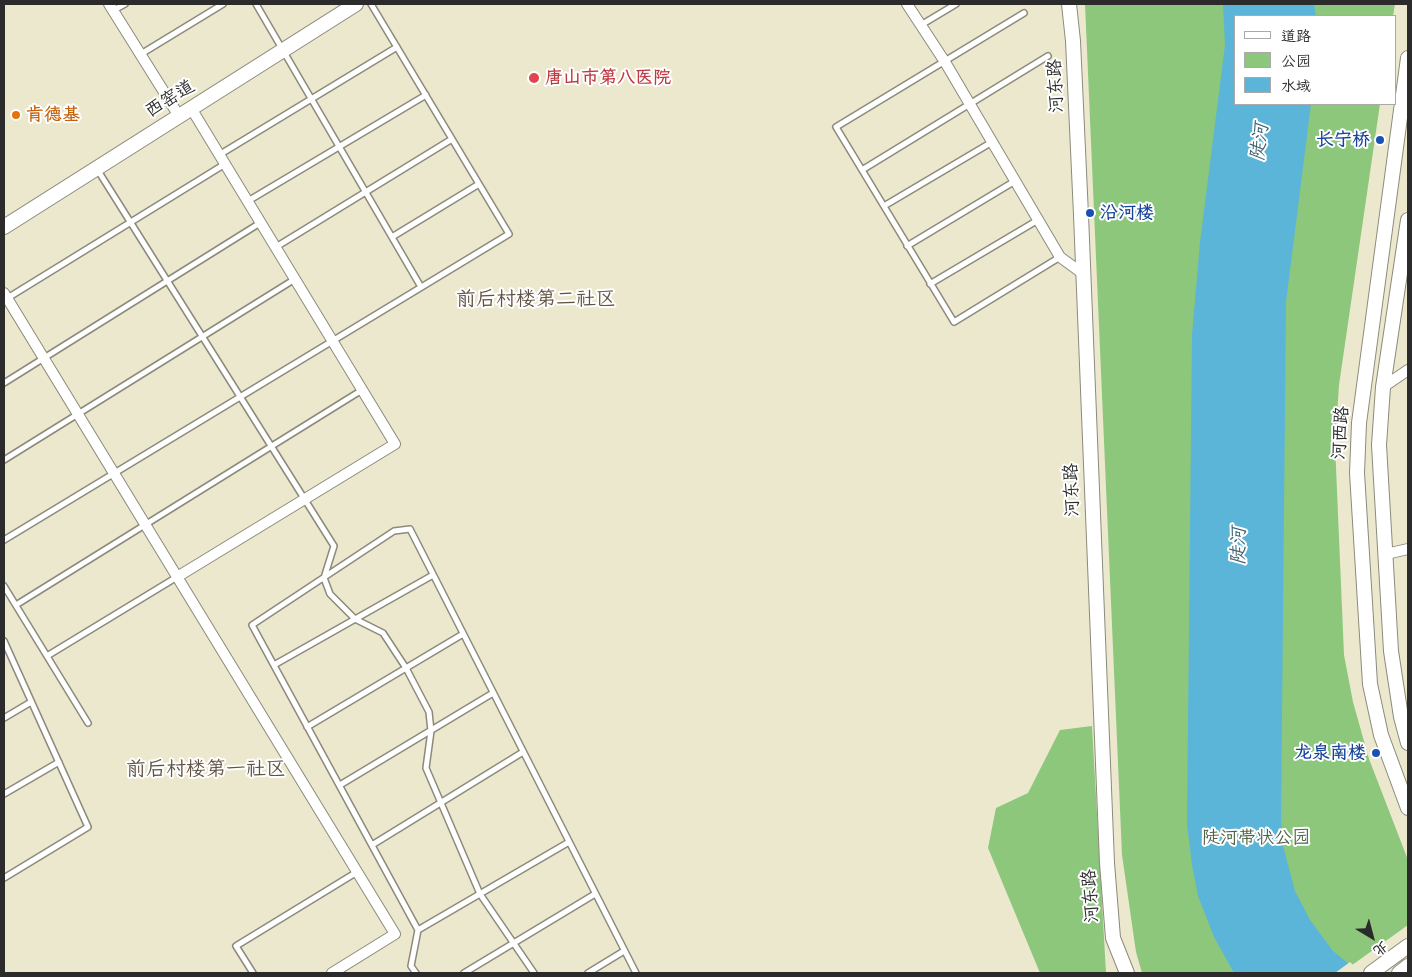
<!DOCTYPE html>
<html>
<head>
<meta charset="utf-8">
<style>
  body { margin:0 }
  #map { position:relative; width:1412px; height:977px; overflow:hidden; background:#ece8ce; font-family:"Playpen Sans","LXGW WenKai TC",sans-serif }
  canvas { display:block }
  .frame { position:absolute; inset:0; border:5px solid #2b2b2b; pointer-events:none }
  .legend { position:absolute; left:1234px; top:15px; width:162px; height:90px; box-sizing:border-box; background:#fff; border:1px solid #aaa; margin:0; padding:6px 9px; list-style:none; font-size:15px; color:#2b2b2b }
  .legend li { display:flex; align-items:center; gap:10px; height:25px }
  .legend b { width:25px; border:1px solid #aaa }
  .north { position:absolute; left:1347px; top:912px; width:50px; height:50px; -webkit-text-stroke:4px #fff; paint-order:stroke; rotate:143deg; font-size:14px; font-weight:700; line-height:20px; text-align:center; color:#2b2b2b }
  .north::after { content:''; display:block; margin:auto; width:18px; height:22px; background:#2b2b2b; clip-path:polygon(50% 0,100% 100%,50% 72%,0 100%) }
</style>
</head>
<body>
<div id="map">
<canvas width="1412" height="977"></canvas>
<div class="frame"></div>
<ul class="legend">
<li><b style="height:6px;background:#fff"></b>道路</li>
<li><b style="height:14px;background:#8cc77c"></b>公园</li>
<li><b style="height:14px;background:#5bb5d8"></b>水域</li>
</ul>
<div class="north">北</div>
</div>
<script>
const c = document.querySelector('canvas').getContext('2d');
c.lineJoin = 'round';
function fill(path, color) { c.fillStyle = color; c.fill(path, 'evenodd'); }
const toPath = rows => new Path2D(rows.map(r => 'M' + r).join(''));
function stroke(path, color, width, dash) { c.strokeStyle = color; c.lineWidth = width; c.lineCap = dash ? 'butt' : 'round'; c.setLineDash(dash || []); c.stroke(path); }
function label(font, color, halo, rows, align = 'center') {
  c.font = font + ' "Playpen Sans","LXGW WenKai TC",sans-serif'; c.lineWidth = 4; c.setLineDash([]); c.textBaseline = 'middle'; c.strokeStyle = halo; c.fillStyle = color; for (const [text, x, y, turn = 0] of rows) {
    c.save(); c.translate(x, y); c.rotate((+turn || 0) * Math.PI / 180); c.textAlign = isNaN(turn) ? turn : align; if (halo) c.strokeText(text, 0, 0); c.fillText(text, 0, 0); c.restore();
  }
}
fill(toPath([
  [1085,4,1395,4,1393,16,1236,16,1236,104,1380,104,1339,385,1335,444,1344,655,1353,702,1369,759,1408,860,1408,925,1341,973,1142,973,1136,952,1122,855],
  [1092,726,1106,973,1040,973,988,848,996,808,1028,793,1060,730]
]), '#8cc77c');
fill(toPath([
  [1223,4,1314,4,1316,16,1236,16,1236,104,1311,104,1286,302,1281,819,1283,846,1295,891,1310,920,1333,951,1360,973,1234,973,1214,937,1198,896,1192,865,1187,824,1192,335,1200,242,1225,45]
]), '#5bb5d8');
fill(toPath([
  [1350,962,1362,973,1335,973]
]), '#ece8ce');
const lane = toPath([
  [256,4,421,287],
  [114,10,125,4],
  [1024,13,836,127,954,322,1060,257],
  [921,25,956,4],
  [141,54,223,4],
  [219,155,397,47],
  [97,169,334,546,324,578,330,594,355,619,383,633,406,668,429,712,431,731,426,768,480,894,534,973],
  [862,170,1048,56],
  [248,201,426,95],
  [884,206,992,142],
  [392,237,479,184],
  [907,246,1015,181],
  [276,247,452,139],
  [930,284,1038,220],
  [6,299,225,164],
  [4,383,260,223],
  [4,460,295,279],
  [4,540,509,234,371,4],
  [4,586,88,723],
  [16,605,362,390],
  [4,641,88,827,4,878],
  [47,656,177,577],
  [274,665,433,575],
  [4,718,31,702],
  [307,727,463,634],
  [340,785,493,693],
  [4,794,59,762],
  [372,845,523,752],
  [418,930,569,842],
  [253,973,236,946,357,872],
  [416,973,411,966,418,930,252,625,394,531,410,529,636,973],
  [464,973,595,894],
  [588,973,624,951]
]);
const street = toPath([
  [109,4,179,116],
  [907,4,945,62,1060,257,1082,273],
  [4,293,395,934,332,973],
  [1383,387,1408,370],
  [1386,554,1408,549],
  [177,577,395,444,191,108]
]);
const secondary = toPath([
  [1069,4,1073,41,1081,215,1107,863,1113,938,1127,973],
  [1408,58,1359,423,1357,473,1370,684,1381,735,1408,808],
  [1408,220,1383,387,1379,445,1391,651,1401,717,1408,743],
  [4,227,356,4],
  [1371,973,1408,946],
  [1399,973,1408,966]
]);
stroke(lane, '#8c8a7c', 8);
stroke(street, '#8c8a7c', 12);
stroke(secondary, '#8c8a7c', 16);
stroke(lane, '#fff', 5);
stroke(street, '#fff', 10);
stroke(secondary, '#fff', 14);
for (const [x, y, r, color] of [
  [534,78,6,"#e0444e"],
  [16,115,5,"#e8710a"],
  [1380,140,5,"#1a4fb4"],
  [1090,213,5,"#1a4fb4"],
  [1376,753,5,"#1a4fb4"]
]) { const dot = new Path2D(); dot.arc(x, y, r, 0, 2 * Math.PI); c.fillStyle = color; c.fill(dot); stroke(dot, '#fff', 2); }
label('bold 18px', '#be3a42', '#fff', [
  ["唐山市第八医院",545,78]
], 'left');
label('18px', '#2b2b2b', '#fff', [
  ["河东路",1056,86,-93],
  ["西窑道",170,99,-32],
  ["河西路",1341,433,-86],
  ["河东路",1072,490,-92],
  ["河东路",1091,896,-94]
]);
label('bold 18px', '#c56008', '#fff', [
  ["肯德基",26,115]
], 'left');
label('bold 18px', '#164399', '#fff', [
  ["长宁桥",1370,140],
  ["沿河楼",1100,213,"left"],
  ["龙泉南楼",1366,753]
], 'right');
label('18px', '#4d6247', '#fff', [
  ["陡河带状公园",1256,838]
]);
label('italic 19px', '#3e6270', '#fff', [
  ["陡河",1260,142,-83],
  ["陡河",1239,546,-89]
]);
label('20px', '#615343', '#fff', [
  ["前后村楼第二社区",536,299],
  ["前后村楼第一社区",206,769]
]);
</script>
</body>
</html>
